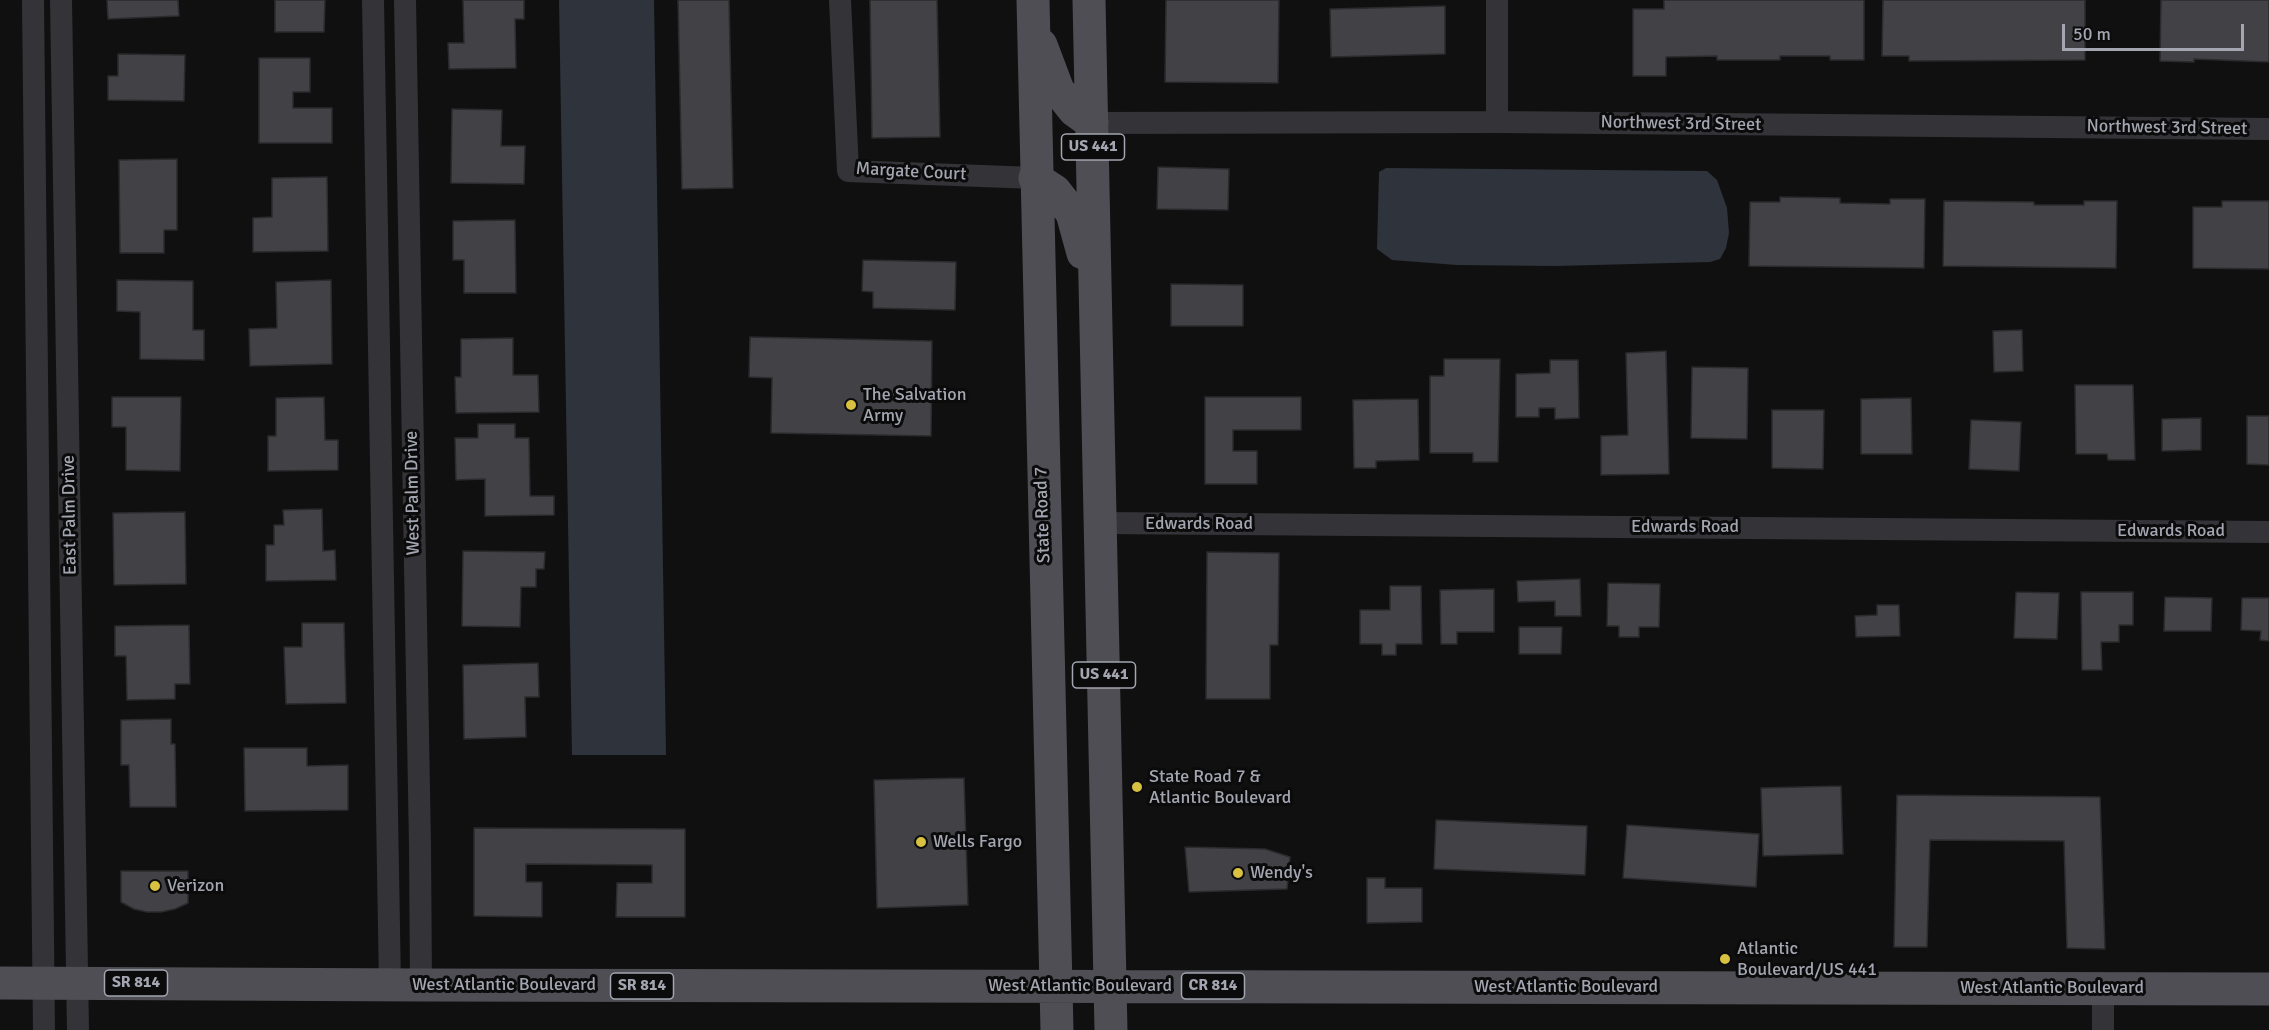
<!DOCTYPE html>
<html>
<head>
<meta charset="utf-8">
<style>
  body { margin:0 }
  #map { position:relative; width:2269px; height:1030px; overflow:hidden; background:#101011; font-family:Signika,sans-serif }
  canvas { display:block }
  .scale { position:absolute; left:2062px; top:24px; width:182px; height:27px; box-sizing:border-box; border:3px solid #a3a5b0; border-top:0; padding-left:8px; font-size:18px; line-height:21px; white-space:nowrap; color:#a3a5b0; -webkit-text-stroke:4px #0b0b0c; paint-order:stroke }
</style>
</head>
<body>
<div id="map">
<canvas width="2269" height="1030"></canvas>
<div class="scale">50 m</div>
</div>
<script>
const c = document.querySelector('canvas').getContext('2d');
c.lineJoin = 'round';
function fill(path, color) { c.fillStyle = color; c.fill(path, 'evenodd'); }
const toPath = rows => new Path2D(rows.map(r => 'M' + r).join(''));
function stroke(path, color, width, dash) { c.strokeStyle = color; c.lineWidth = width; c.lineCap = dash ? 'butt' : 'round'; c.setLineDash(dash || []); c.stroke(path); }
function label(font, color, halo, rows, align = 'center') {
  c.font = font + ' Signika,sans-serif'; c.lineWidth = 6; c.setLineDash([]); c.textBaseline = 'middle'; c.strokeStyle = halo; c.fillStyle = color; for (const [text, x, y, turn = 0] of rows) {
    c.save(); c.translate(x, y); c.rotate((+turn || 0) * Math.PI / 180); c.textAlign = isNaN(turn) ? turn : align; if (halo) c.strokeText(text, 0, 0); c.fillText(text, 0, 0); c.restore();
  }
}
fill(toPath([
  [559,0,654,0,666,755,572,755],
  [1386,168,1707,171,1717,180,1727,208,1729,233,1726,248,1720,259,1710,262,1556,266,1457,265,1392,260,1377,249,1379,172]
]), '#2f343c');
const building = toPath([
  [107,0,178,0,179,16,108,19,107,0],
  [275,0,325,0,324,32,275,32,275,0],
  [463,0,524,0,524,19,515,19,516,68,449,69,448,43,464,43,463,0],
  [678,0,729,0,733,188,682,189,678,0],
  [870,0,937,0,940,137,872,138,870,0],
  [1166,0,1279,0,1278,83,1165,82,1166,0],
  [1664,0,1864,0,1864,60,1830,60,1830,56,1780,56,1780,60,1717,60,1717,56,1666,57,1666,76,1633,76,1633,9,1664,9,1664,0],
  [1883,0,2085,0,2085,60,1909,61,1909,56,1882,56,1883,0],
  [2161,0,2269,0,2269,62,2194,59,2194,62,2160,61,2161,0],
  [1445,6,1445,54,1331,57,1330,9,1445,6],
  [118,54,185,55,184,101,108,100,108,76,118,76,118,54],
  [259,58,310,58,310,92,293,92,293,108,332,108,332,143,259,143,259,58],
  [452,109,502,110,501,146,525,146,524,184,451,183,452,109],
  [177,159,177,230,164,230,164,253,120,253,119,160,177,159],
  [1158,167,1229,169,1228,210,1157,209,1158,167],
  [327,177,328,251,253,252,253,218,272,217,272,178,327,177],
  [1780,197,1840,198,1840,203,1890,204,1890,199,1925,199,1924,268,1749,266,1750,202,1780,202,1780,197],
  [1944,201,2034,202,2034,205,2084,205,2084,201,2117,201,2116,268,1943,266,1944,201],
  [2222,201,2269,201,2269,269,2193,268,2193,207,2222,207,2222,201],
  [515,220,516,293,464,293,464,260,453,260,453,221,515,220],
  [863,260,956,262,955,310,873,308,873,292,862,291,863,260],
  [117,280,193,281,193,330,204,330,204,360,140,359,140,312,117,311,117,280],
  [331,280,332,364,250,366,249,329,277,328,276,282,331,280],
  [1171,284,1243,285,1243,326,1171,326,1171,284],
  [2022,330,2023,371,1994,372,1993,331,2022,330],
  [750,337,932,341,931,436,771,433,772,378,749,377,750,337],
  [513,338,513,375,538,375,539,412,456,413,455,377,461,377,461,339,513,338],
  [1666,351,1669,474,1601,475,1601,436,1628,435,1626,353,1666,351],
  [1444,359,1500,359,1498,462,1473,462,1473,453,1430,453,1430,376,1444,376,1444,359],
  [1550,360,1578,360,1579,418,1555,419,1555,408,1539,408,1539,417,1516,417,1516,374,1550,373,1550,360],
  [1692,367,1748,368,1747,439,1691,438,1692,367],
  [2075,385,2133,385,2135,460,2108,460,2107,454,2076,454,2075,385],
  [112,397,181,397,180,471,126,470,126,427,112,427,112,397],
  [324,397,325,440,338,440,338,470,268,471,268,436,276,436,276,398,324,397],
  [1205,397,1301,397,1301,430,1233,430,1233,451,1257,451,1257,484,1205,484,1205,397],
  [1911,398,1912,454,1861,454,1861,399,1911,398],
  [1418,399,1419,460,1376,461,1376,468,1354,468,1353,400,1418,399],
  [1772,410,1824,410,1823,469,1772,468,1772,410],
  [2247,416,2269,416,2269,465,2247,464,2247,416],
  [2201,418,2201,450,2162,451,2162,419,2201,418],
  [1971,420,2021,422,2019,471,1969,469,1971,420],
  [478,424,515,424,515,438,529,438,530,496,554,496,554,515,485,516,485,479,456,480,455,438,478,438,478,424],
  [322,509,323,551,335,550,336,580,266,581,266,545,274,545,274,525,284,525,283,510,322,509],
  [185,512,186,584,114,585,113,513,185,512],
  [463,551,545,552,544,569,536,569,536,587,521,587,520,627,462,626,463,551],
  [1207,552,1279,553,1278,645,1270,645,1270,699,1206,699,1207,552],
  [1580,579,1581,616,1555,616,1555,601,1518,602,1517,581,1580,579],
  [1608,583,1660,584,1659,627,1639,627,1639,637,1619,637,1619,626,1607,626,1608,583],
  [1390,586,1421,586,1422,644,1396,644,1396,655,1382,655,1382,644,1360,644,1360,610,1390,610,1390,586],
  [1494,589,1494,632,1457,632,1457,644,1441,644,1440,590,1494,589],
  [2016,592,2059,593,2057,639,2014,638,2016,592],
  [2081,592,2133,592,2133,625,2119,625,2119,642,2101,642,2102,670,2082,670,2081,592],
  [2165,597,2212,598,2211,631,2164,631,2165,597],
  [2242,598,2269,598,2269,641,2260,640,2261,631,2241,630,2242,598],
  [1877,605,1899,605,1900,636,1856,637,1855,616,1877,615,1877,605],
  [302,623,344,623,346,703,286,704,284,647,302,647,302,623],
  [189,625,190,684,175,684,175,699,127,700,126,656,115,656,115,626,189,625],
  [1519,627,1562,627,1561,654,1519,654,1519,627],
  [538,663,539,697,525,697,526,737,464,739,463,665,538,663],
  [171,719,171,744,175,744,176,807,130,807,129,765,121,765,121,720,171,719],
  [244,748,307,748,307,766,348,765,348,810,245,811,244,748],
  [964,778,968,905,877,908,874,780,964,778],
  [1841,786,1843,854,1763,856,1761,788,1841,786],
  [1897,795,2100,797,2105,949,2067,948,2064,841,1930,840,1927,947,1894,947,1897,795],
  [1436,820,1587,826,1585,875,1434,869,1436,820],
  [1627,825,1759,834,1756,887,1623,878,1627,825],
  [474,828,685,829,685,917,616,917,617,883,652,883,652,865,526,864,526,882,542,882,542,917,474,916,474,828],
  [1185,847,1265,849,1290,857,1287,889,1189,892,1185,847],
  [121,871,188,871,188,903,175,909,161,912,147,912,134,909,121,902,121,871],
  [1367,878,1385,878,1385,888,1422,888,1422,922,1367,923,1367,878]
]);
fill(building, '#424246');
stroke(building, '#2b2a2d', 1.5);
stroke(toPath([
  [33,0,44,1030],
  [61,0,78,1030],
  [373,0,390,985],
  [405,0,420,846,421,985],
  [840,0,848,171,1035,178],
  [1497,0,1497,122],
  [1092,123,1497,122,2269,129],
  [1100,523,2269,532],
  [2103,1030,2103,987]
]), '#343438', 22);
stroke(toPath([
  [1033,0,1057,1030],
  [1089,0,1111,1030],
  [1041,45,1058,90,1074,110,1092,123],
  [1035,178,1055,191,1072,213,1083,253],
  [0,983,421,985,2269,989]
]), '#4e4e54', 33);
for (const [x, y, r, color] of [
  [851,405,6,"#d8c141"],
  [1137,787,6,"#d8c141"],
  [921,842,6,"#d8c141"],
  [1238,873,6,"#d8c141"],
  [155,886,6,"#d8c141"],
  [1725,959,6,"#d8c141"]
]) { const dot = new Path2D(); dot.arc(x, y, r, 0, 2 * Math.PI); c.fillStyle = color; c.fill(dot); stroke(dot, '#0b0b0c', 2); }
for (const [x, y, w] of [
  [1093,147,63],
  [1104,675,63],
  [136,983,63],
  [642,986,63],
  [1213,986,63]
]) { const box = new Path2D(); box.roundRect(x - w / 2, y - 13, w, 26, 4.5); c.fillStyle = '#0b0b0c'; c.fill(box); stroke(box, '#a3a5b0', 1.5); }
label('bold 16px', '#a3a5b0', null, [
  ["US 441",1093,147],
  ["US 441",1104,675],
  ["SR 814",136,983],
  ["SR 814",642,986],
  ["CR 814",1213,986]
]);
label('18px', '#a3a5b0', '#0b0b0c', [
  ["Northwest 3rd Street",1681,124,1],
  ["Northwest 3rd Street",2167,128,1],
  ["Margate Court",911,172,3],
  ["West Palm Drive",413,493,-91],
  ["East Palm Drive",70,515,-91],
  ["State Road 7",1043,515,-92],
  ["Edwards Road",1199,524],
  ["Edwards Road",1685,527],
  ["Edwards Road",2171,531],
  ["West Atlantic Boulevard",504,985],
  ["West Atlantic Boulevard",1080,986],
  ["West Atlantic Boulevard",1566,987],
  ["West Atlantic Boulevard",2052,988]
]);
label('18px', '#a3a5b0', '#0b0b0c', [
  ["The Salvation",863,395],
  ["Army",863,416],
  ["State Road 7 &",1149,777],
  ["Atlantic Boulevard",1149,798],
  ["Wells Fargo",933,842],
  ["Wendy's",1250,873],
  ["Verizon",167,886],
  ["Atlantic",1737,949],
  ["Boulevard/US 441",1737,970]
], 'left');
</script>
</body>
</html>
